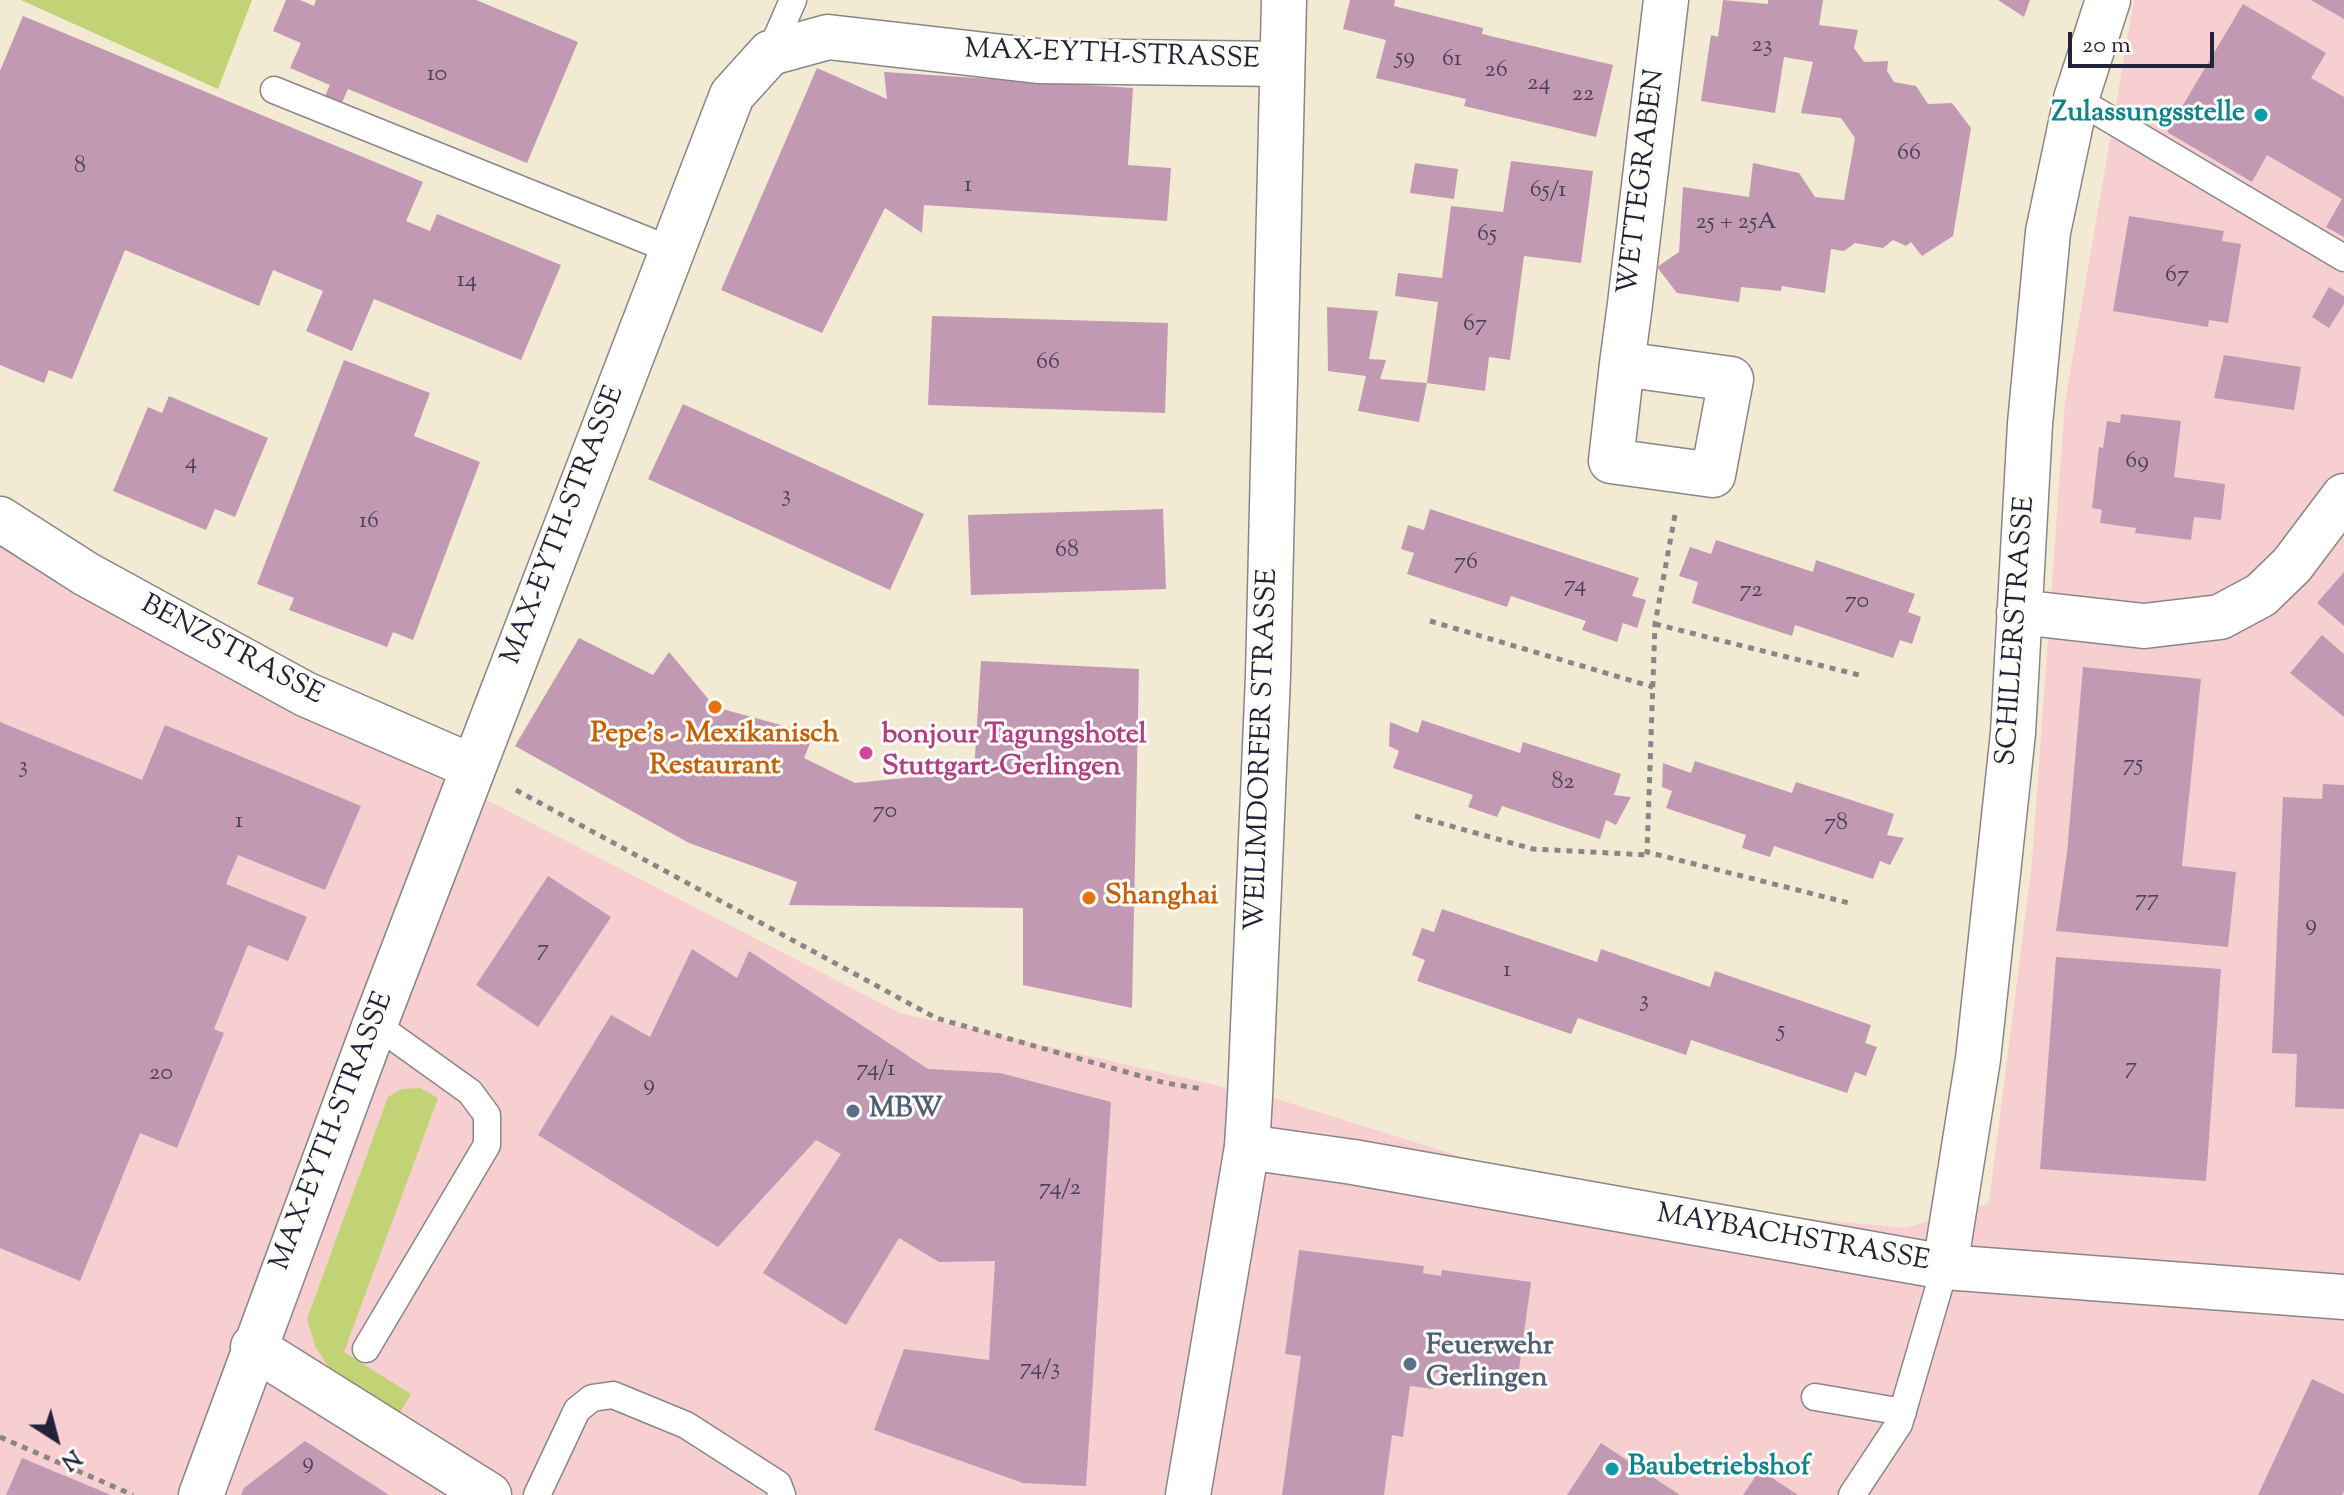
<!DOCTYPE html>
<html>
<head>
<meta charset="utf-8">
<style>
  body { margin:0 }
  #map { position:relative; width:2344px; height:1495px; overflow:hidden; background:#f2ead3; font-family:"Sorts Mill Goudy",serif }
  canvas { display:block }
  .north { position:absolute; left:16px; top:1399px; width:80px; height:80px; -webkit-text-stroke:6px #fdfcf7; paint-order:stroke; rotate:144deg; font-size:22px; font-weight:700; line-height:32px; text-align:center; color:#22223b }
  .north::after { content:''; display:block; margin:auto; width:28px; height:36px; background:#22223b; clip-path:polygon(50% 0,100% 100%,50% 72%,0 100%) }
  .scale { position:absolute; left:2068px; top:32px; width:146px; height:36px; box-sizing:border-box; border:4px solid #22223b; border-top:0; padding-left:10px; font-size:24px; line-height:28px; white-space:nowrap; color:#22223b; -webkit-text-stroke:6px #fdfcf7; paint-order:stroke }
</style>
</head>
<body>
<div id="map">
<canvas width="2344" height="1495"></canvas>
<div class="north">N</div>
<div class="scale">20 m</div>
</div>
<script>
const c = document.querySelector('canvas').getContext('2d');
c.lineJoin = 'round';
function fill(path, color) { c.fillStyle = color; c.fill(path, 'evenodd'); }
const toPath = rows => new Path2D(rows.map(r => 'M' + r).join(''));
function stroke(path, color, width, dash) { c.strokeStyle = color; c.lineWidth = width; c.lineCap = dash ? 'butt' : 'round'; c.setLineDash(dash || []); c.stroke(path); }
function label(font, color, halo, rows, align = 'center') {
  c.font = font + ' "Sorts Mill Goudy",serif'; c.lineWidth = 6; c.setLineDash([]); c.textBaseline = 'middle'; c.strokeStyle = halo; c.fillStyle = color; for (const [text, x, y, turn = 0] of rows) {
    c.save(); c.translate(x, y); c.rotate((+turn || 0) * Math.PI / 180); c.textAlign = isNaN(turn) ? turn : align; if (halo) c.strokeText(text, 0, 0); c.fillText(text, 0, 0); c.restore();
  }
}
fill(toPath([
  [2134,0,2344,0,2344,1495,0,1495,0,537,93,597,900,1013,1277,1099,1593,1198,1905,1228,1989,1203,2032,862,2065,402]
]), '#f7cfd0');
fill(toPath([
  [21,0,252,0,218,89],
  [420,1088,438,1098,344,1352,411,1394,397,1417,339,1382,316,1348,307,1319,388,1097,402,1089]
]), '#c2d375');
fill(toPath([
  [286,0,300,0,314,6,316,0,476,0,578,42,527,163,348,89,341,105,324,98,330,85,290,68,301,43,273,31],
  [1350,0,1395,0,1394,6,1483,28,1482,34,1613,65,1596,137,1464,106,1466,99,1376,78,1386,40,1343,29],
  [1723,0,1768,4,1768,0,1823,0,1819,25,1858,30,1854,48,1864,62,1888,61,1887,71,1894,82,1916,86,1928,104,1952,103,1971,128,1953,236,1922,256,1911,242,1906,246,1893,240,1883,248,1855,243,1844,251,1831,249,1825,293,1782,286,1781,291,1741,287,1739,302,1677,293,1657,267,1679,252,1683,187,1749,197,1753,163,1799,173,1815,197,1844,200,1855,138,1841,118,1801,113,1813,62,1784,57,1775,113,1701,101,1711,35,1718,37],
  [1998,0,2030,0,2024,17],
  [2311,0,2344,0,2344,19],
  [2243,4,2326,53,2311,78,2344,97,2344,237,2326,227,2342,199,2267,155,2252,182,2167,132],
  [23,16,423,182,406,221,430,231,437,214,561,265,521,360,374,299,352,351,306,331,323,291,273,270,259,306,125,250,72,379,49,370,44,383,0,365,0,71],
  [817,68,887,99,884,72,1133,88,1128,165,1171,168,1167,221,924,205,922,233,885,208,822,333,721,290],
  [1511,161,1593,171,1581,263,1524,256,1510,360,1489,357,1485,391,1427,383,1438,302,1395,296,1398,273,1442,278,1451,206,1503,212],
  [1415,163,1458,169,1454,199,1410,193],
  [2129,216,2224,231,2222,241,2241,244,2228,323,2209,320,2208,327,2113,311],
  [2329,287,2344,296,2344,304,2329,328,2312,317],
  [1327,307,1378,311,1369,359,1386,360,1380,379,1427,383,1419,422,1358,411,1366,376,1328,371],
  [932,316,1168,323,1165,413,928,405],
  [2224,355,2301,367,2294,410,2214,398],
  [344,360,430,393,414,436,480,462,413,640,393,632,387,647,289,610,294,598,257,584],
  [169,396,268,438,235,517,215,509,206,530,113,491,148,407,162,413],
  [683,404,924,514,890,590,648,479],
  [2121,414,2181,421,2174,477,2225,484,2221,520,2194,517,2191,540,2135,533,2136,528,2100,523,2102,510,2092,508,2099,447,2103,448,2107,421,2120,423],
  [1163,509,1166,589,971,595,968,515],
  [1430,509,1639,578,1632,596,1646,600,1637,628,1623,623,1617,642,1582,630,1586,621,1511,596,1507,607,1407,574,1414,553,1401,549,1408,525,1424,530],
  [1716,540,1813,572,1816,560,1915,594,1908,612,1921,617,1912,644,1900,640,1893,658,1795,625,1792,636,1692,603,1698,582,1679,576,1690,547,1711,554],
  [2344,572,2344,626,2317,603],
  [2322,635,2344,654,2344,717,2290,673],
  [579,638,653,675,669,652,715,707,814,734,804,758,855,783,974,771,981,661,1139,669,1132,1008,1023,985,1023,908,789,905,797,882,689,843,515,746],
  [2083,667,2201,679,2182,866,2236,872,2228,947,2056,931,2067,853],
  [1422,720,1520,753,1523,742,1621,774,1614,795,1631,797,1616,825,1606,820,1600,839,1502,806,1497,817,1468,807,1473,795,1393,768,1399,751,1389,746,1390,722,1418,733],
  [0,722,142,780,165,725,361,806,325,890,238,855,226,884,307,917,288,961,248,945,214,1029,224,1033,177,1148,140,1133,80,1281,0,1248],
  [1695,761,1792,793,1796,782,1894,814,1887,835,1904,838,1890,865,1880,861,1873,879,1774,846,1770,857,1742,848,1746,835,1666,808,1672,791,1662,787,1663,763,1691,773],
  [2323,784,2344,785,2344,1109,2295,1107,2297,1054,2272,1053,2283,797,2322,799],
  [548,876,611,917,538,1027,476,985],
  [1442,909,1597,962,1601,949,1710,987,1715,971,1871,1025,1865,1043,1877,1047,1866,1076,1855,1072,1847,1093,1691,1040,1686,1055,1578,1018,1571,1034,1417,981,1425,960,1412,955,1422,928,1434,932],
  [692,949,737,978,749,951,928,1069,1000,1073,1111,1102,1086,1486,1023,1483,874,1430,904,1349,989,1360,995,1261,939,1262,899,1238,846,1325,763,1273,841,1154,816,1140,718,1247,538,1135,611,1015,650,1037],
  [2056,957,2221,969,2206,1181,2040,1169],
  [1299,1250,1424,1266,1423,1273,1441,1276,1442,1270,1531,1282,1517,1384,1435,1373,1433,1389,1410,1386,1403,1437,1392,1435,1384,1495,1282,1495,1301,1356,1285,1354],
  [2312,1379,2344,1394,2344,1491,2342,1495,2258,1495],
  [305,1441,389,1495,241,1495,244,1488],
  [1601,1443,1680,1495,1567,1495],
  [22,1458,111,1495,6,1495],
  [1760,1470,1798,1495,1743,1495]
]), '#c299b3');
const lane = toPath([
  [770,53,793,0],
  [274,90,671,250],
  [2076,99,2344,258],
  [366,1349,487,1145,487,1115,470,1092,375,1024],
  [1815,1397,1903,1412],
  [537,1495,577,1410,592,1398,613,1395,686,1425,778,1484,782,1495],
  [1852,1495,1899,1424,1945,1267]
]);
const street = toPath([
  [1622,364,1731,379,1713,475,1611,461,1622,364,1630,304,1666,0],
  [0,519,86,574,305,694,473,767],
  [2019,612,2144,626,2220,617,2261,595,2292,565,2344,496],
  [1247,1147,1353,1162,1945,1267,2344,1297],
  [1945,1267,1978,1059,2013,733,2030,424,2048,232,2076,99,2108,0],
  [253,1347,489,1495],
  [201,1495,375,1024,732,95,770,53,828,37,1038,61,1282,64]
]);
const secondary = toPath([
  [1188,1495,1247,1147,1250,1097,1268,676,1284,0]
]);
stroke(lane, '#8a8687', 29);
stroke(street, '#8a8687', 47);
stroke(secondary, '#8a8687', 47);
stroke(toPath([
  [1675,515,1655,624,1647,852,1853,904],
  [1430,621,1653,687],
  [1655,624,1863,676],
  [516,790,936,1018,1165,1083,1203,1089],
  [1415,816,1533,849,1648,855],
  [0,1437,133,1495]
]), '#8a8687', 5, [6, 6]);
stroke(lane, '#fff', 26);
stroke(street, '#fff', 44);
stroke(secondary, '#fff', 44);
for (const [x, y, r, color] of [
  [2261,115,8,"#0f9aa8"],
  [715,707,8,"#e8710a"],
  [866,753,8,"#d1479c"],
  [1089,898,8,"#e8710a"],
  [853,1111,8,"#5c6f8a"],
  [1410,1364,8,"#5c6f8a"],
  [1612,1469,8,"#0f9aa8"]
]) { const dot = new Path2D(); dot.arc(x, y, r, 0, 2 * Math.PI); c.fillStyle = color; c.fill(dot); stroke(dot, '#fdfcf7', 3); }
label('24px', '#4a4059', null, [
  ["23",1762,47],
  ["59",1405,59],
  ["61",1452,61],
  ["26",1496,72],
  ["10",437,76],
  ["24",1539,85],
  ["22",1583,96],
  ["66",1909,155],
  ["8",80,168],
  ["1",968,187],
  ["65/1",1548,192],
  ["25 + 25A",1736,224],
  ["65",1487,236],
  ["67",2177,277],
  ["14",467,282],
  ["67",1475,326],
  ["66",1048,364],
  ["69",2137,463],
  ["4",191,464],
  ["3",786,497],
  ["16",369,523],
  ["68",1067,552],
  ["76",1466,564],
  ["74",1575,587],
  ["72",1751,592],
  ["70",1857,603],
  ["75",2133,766],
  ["3",23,768],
  ["82",1563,784],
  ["70",885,813],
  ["1",239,823],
  ["78",1836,825],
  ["77",2147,901],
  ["9",2311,926],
  ["7",543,951],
  ["1",1507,972],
  ["3",1644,1002],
  ["5",1781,1032],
  ["7",2131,1069],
  ["74/1",876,1071],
  ["20",161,1075],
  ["9",649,1086],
  ["74/2",1060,1190],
  ["74/3",1040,1370],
  ["9",308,1464]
]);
label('28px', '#22223b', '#fdfcf7', [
  ["MAX-EYTH-STRASSE",1112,57,2],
  ["WETTEGRABEN",1644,182,-83],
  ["MAX-EYTH-STRASSE",565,526,-69],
  ["SCHILLERSTRASSE",2018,631,-86],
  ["BENZSTRASSE",231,652,28],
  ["WEILIMDORFER STRASSE",1264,750,-88],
  ["MAX-EYTH-STRASSE",334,1132,-69],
  ["MAYBACHSTRASSE",1793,1240,10]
]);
label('bold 28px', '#0d838f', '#fdfcf7', [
  ["Zulassungsstelle",2245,115],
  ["Baubetriebshof",1628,1469,"left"]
], 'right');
label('bold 28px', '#c56008', '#fdfcf7', [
  ["Pepe's - Mexikanisch",715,736],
  ["Restaurant",715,768],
  ["Shanghai",1105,898,"left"]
]);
label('bold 28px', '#b23c85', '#fdfcf7', [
  ["bonjour Tagungshotel",882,737],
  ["Stuttgart-Gerlingen",882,769]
], 'left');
label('bold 28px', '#4e5e75', '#fdfcf7', [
  ["MBW",869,1111],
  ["Feuerwehr",1426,1348],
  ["Gerlingen",1426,1380]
], 'left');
</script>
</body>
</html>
